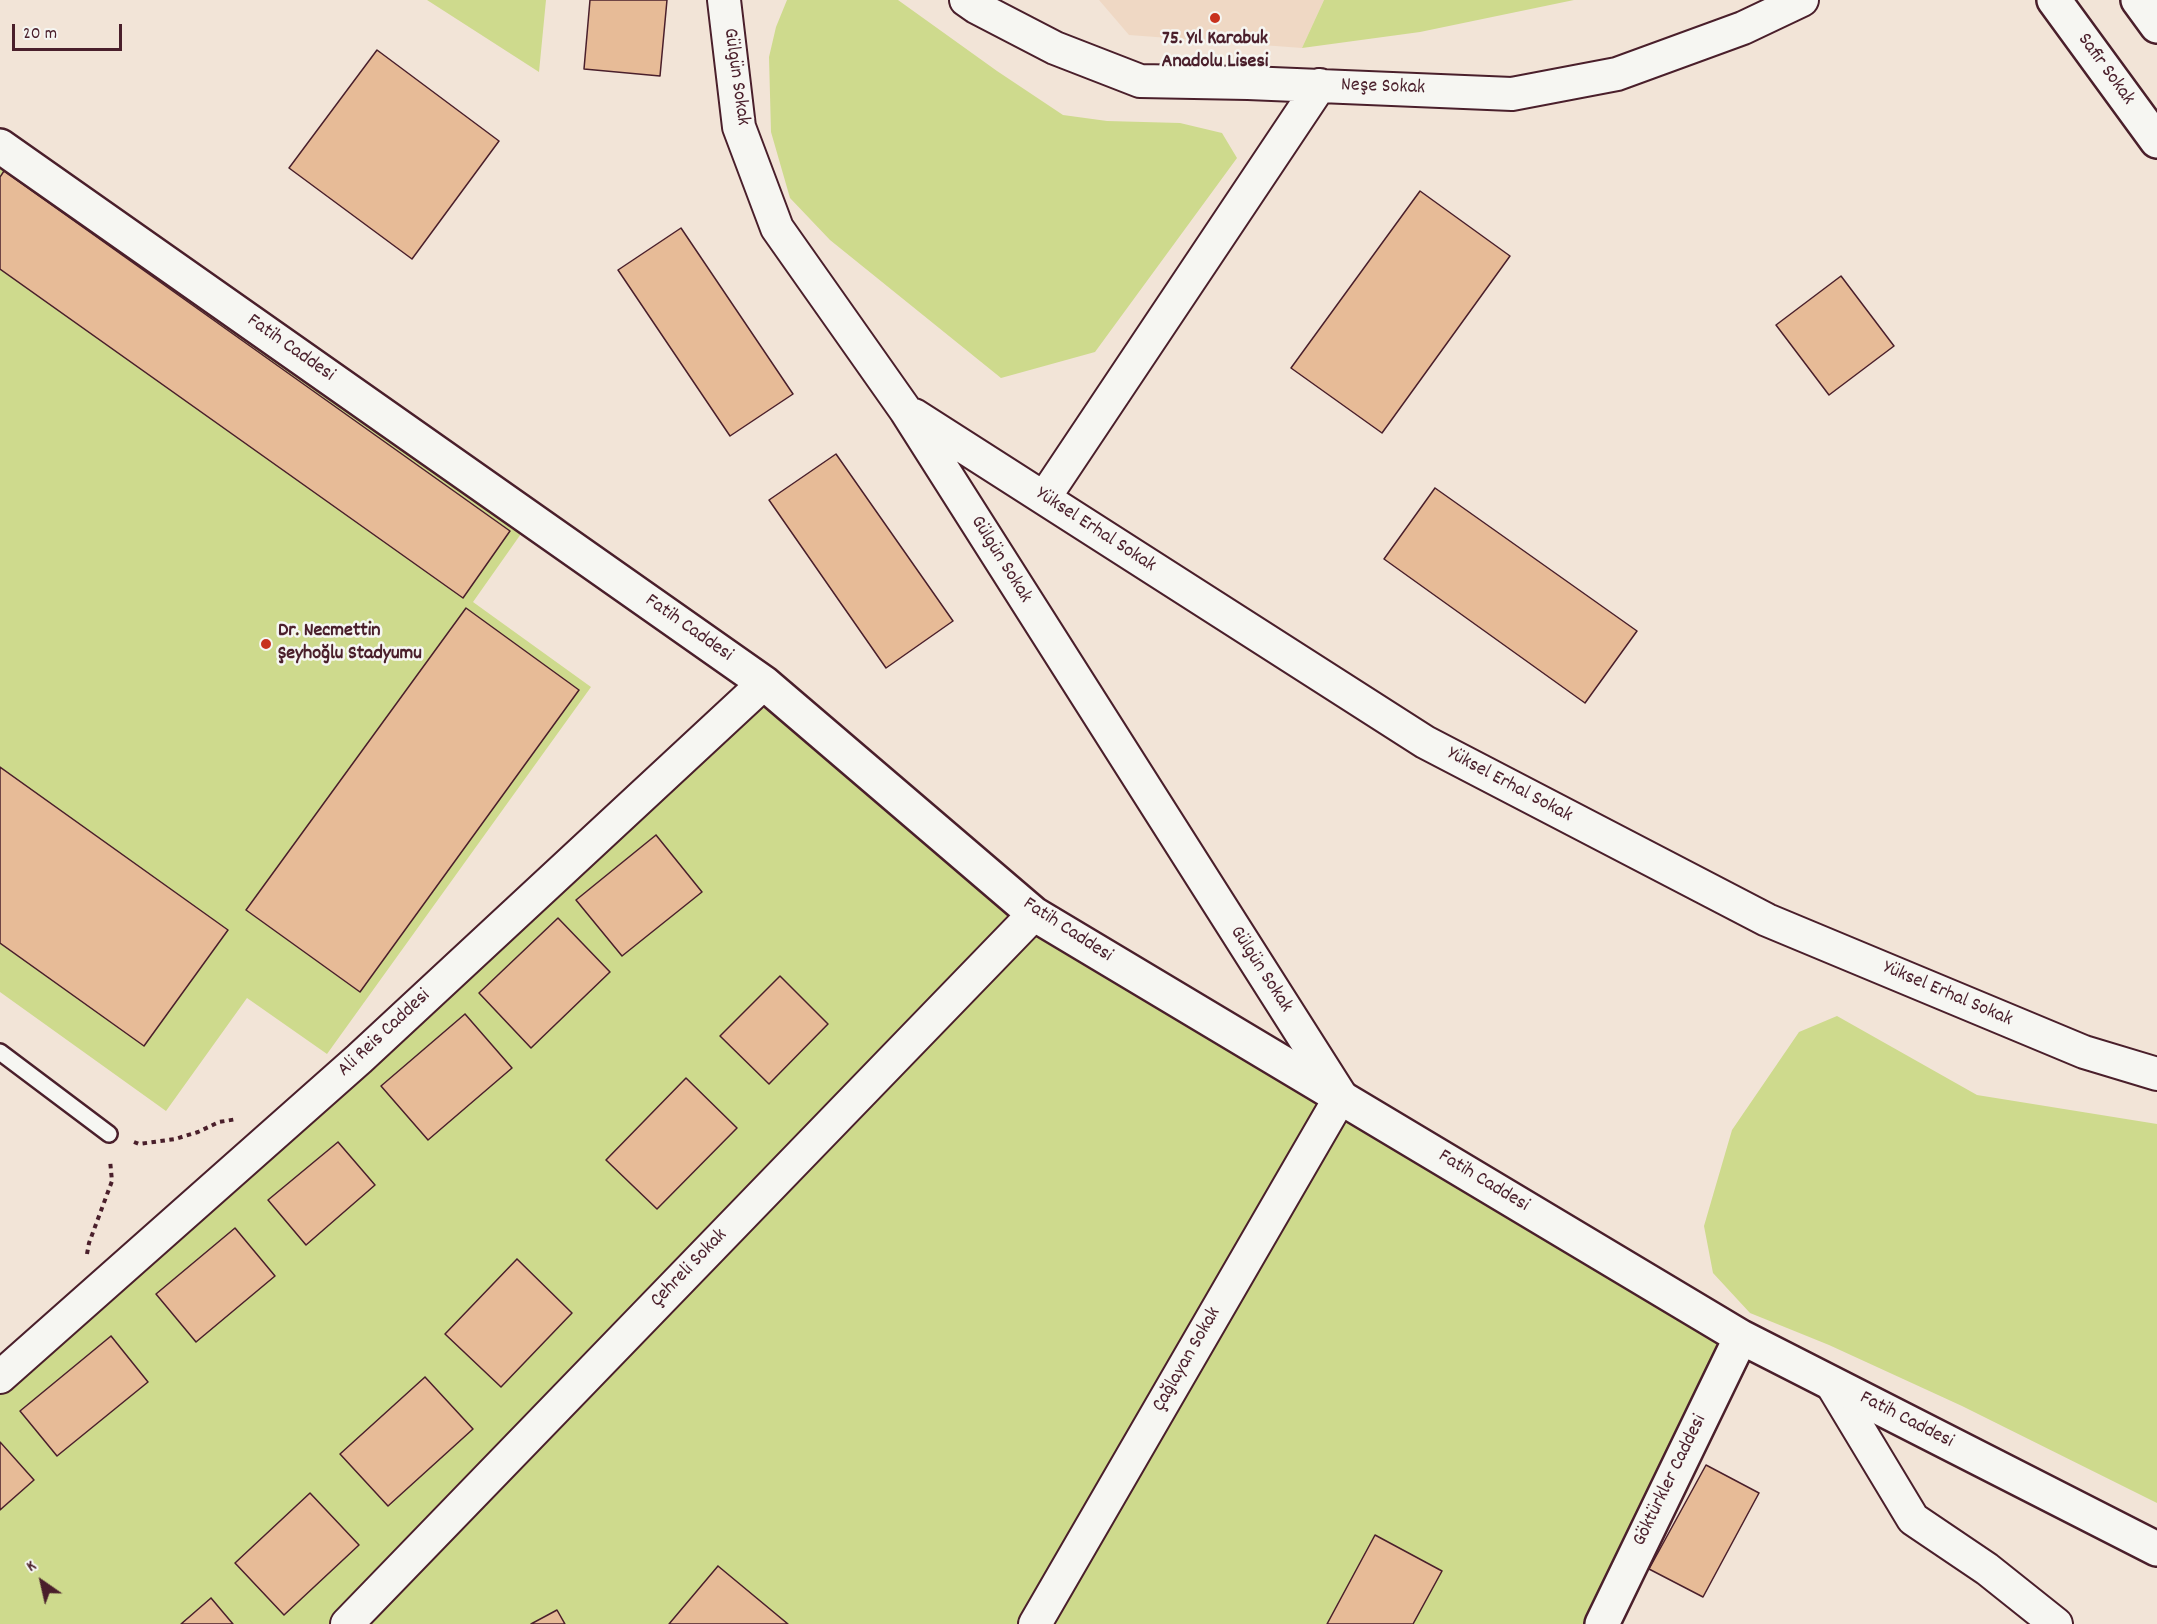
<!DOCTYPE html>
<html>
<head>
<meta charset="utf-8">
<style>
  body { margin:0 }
  #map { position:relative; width:2157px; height:1624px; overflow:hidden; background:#f2e4d7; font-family:Dekko,sans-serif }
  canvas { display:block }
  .north { position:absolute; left:12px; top:1552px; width:60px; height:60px; -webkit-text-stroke:4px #f6f6f2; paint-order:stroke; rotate:326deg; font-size:16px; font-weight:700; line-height:24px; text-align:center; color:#4a1f2b }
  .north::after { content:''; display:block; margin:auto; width:21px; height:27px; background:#4a1f2b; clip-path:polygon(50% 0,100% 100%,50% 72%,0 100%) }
  .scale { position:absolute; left:12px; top:24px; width:110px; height:27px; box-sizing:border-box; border:3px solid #4a1f2b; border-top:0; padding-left:8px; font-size:18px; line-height:21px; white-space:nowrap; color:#4a1f2b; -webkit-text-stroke:4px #f6f6f2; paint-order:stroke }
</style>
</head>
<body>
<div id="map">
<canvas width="2157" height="1624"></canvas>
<div class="north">K</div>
<div class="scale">20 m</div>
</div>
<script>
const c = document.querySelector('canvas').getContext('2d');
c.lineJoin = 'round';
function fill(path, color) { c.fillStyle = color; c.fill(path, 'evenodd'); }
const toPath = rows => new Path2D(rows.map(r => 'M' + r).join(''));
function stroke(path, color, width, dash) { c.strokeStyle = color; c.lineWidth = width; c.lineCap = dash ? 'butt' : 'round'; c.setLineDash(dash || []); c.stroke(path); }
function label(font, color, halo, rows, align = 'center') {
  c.font = font + ' Dekko,sans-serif'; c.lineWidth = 5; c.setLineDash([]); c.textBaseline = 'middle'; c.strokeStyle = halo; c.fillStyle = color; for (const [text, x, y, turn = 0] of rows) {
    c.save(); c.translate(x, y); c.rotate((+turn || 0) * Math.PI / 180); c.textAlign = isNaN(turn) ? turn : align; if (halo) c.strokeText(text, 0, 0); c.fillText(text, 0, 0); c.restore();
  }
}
fill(toPath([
  [1099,0,1324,0,1302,48,1129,35]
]), '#efd8c4');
fill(toPath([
  [427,0,546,0,539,72],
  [787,0,898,0,997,71,1063,115,1107,121,1180,123,1222,133,1237,158,1095,352,1001,378,830,240,790,198,771,132,769,57,776,27],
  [1324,0,1574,0,1420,32,1302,48],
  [0,160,523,531,473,602,591,687,327,1054,247,998,166,1111,0,992],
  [764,683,1034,914,1741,1337,1602,1624,0,1624,0,1377],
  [1837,1016,1977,1095,2157,1124,2157,1503,1962,1406,1829,1345,1750,1313,1713,1273,1704,1226,1732,1130,1799,1032]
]), '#ceda8d');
const building = toPath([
  [590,0,667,0,660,76,584,69,590,0],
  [377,50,499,141,412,259,289,168,377,50],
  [4,171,510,531,463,598,0,269,0,177,4,171],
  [1420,191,1510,256,1382,433,1291,368,1420,191],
  [681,228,793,394,730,436,618,270,681,228],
  [1841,276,1894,346,1829,395,1776,325,1841,276],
  [836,454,953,621,886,668,769,500,836,454],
  [1435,488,1637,631,1585,703,1384,559,1435,488],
  [466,608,579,690,360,992,246,910,466,608],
  [0,767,228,930,144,1046,0,943,0,767],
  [656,835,702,892,622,956,576,900,656,835],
  [558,918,610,972,531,1048,479,993,558,918],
  [780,976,828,1024,769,1084,720,1036,780,976],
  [465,1014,512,1068,428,1140,381,1086,465,1014],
  [686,1078,737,1128,657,1209,606,1160,686,1078],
  [338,1142,375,1185,306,1245,268,1200,338,1142],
  [235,1228,275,1276,196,1342,156,1294,235,1228],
  [517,1259,572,1313,501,1387,445,1334,517,1259],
  [111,1336,148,1382,57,1456,20,1411,111,1336],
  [425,1377,473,1429,388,1506,340,1454,425,1377],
  [0,1442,34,1480,0,1510,0,1442],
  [1706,1465,1759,1493,1703,1597,1649,1569,1706,1465],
  [310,1493,359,1545,284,1615,235,1563,310,1493],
  [1375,1535,1442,1571,1413,1624,1327,1624,1375,1535],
  [718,1566,788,1624,669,1624,718,1566],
  [211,1598,233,1624,181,1624,211,1598],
  [557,1610,565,1624,531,1624,557,1610]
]);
fill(building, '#e7bb97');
stroke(building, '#4a1f2b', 1.5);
const lane = toPath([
  [0,1052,109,1134]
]);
const street = toPath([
  [724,0,739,127,777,228,906,411,1341,1096,1035,1624],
  [966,0,976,7,1055,48,1140,81,1248,83,1512,94,1617,74,1743,28,1802,0],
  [914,415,1425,742,1767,920,2084,1052,2157,1074],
  [1044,498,1320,85],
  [0,1377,359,1059,764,683],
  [1831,1383,1913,1519,1987,1569,2056,1624],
  [347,1624,1034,914]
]);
const secondary = toPath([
  [2054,0,2157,141],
  [2138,0,2157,26],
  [0,146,764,683,1034,914,1741,1337,2157,1549],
  [1602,1624,1741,1337]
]);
stroke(lane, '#4a1f2b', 20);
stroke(street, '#4a1f2b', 36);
stroke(secondary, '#4a1f2b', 38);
stroke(toPath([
  [134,1142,139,1144,175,1139,198,1132,219,1122,237,1119],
  [87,1254,89,1243,112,1181,110,1160]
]), '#4a1f2b', 4, [4.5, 4.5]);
stroke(lane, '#f6f6f2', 15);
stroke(street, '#f6f6f2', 32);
stroke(secondary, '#f6f6f2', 33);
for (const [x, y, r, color] of [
  [1215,18,6,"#c8321e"],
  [266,644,6,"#c8321e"]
]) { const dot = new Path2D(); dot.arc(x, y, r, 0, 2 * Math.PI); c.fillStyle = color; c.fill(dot); stroke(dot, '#f6f6f2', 2); }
label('bold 20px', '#4a1f2b', '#f6f6f2', [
  ["75. Yıl Karabuk",1215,40],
  ["Anadolu Lisesi",1215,63],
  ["Dr. Necmettin",278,632,"left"],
  ["Şeyhoğlu Stadyumu",278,655,"left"]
]);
label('20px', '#4a1f2b', '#f6f6f2', [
  ["Safir Sokak",2105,70,54],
  ["Gülgün Sokak",735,77,82],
  ["Neşe Sokak",1383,88,2],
  ["Fatih Caddesi",290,349,35],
  ["Yüksel Erhal Sokak",1095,531,33],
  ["Gülgün Sokak",1000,560,58],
  ["Fatih Caddesi",688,629,35],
  ["Yüksel Erhal Sokak",1509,786,28],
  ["Fatih Caddesi",1067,931,33],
  ["Gülgün Sokak",1260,970,57],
  ["Yüksel Erhal Sokak",1947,995,23],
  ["Ali Reis Caddesi",385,1034,-43],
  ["Fatih Caddesi",1483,1182,31],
  ["Çehreli Sokak",690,1269,-46],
  ["Çağlayan Sokak",1188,1360,-60],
  ["Fatih Caddesi",1906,1421,27],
  ["Göktürkler Caddesi",1671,1481,-64]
]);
</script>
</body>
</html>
